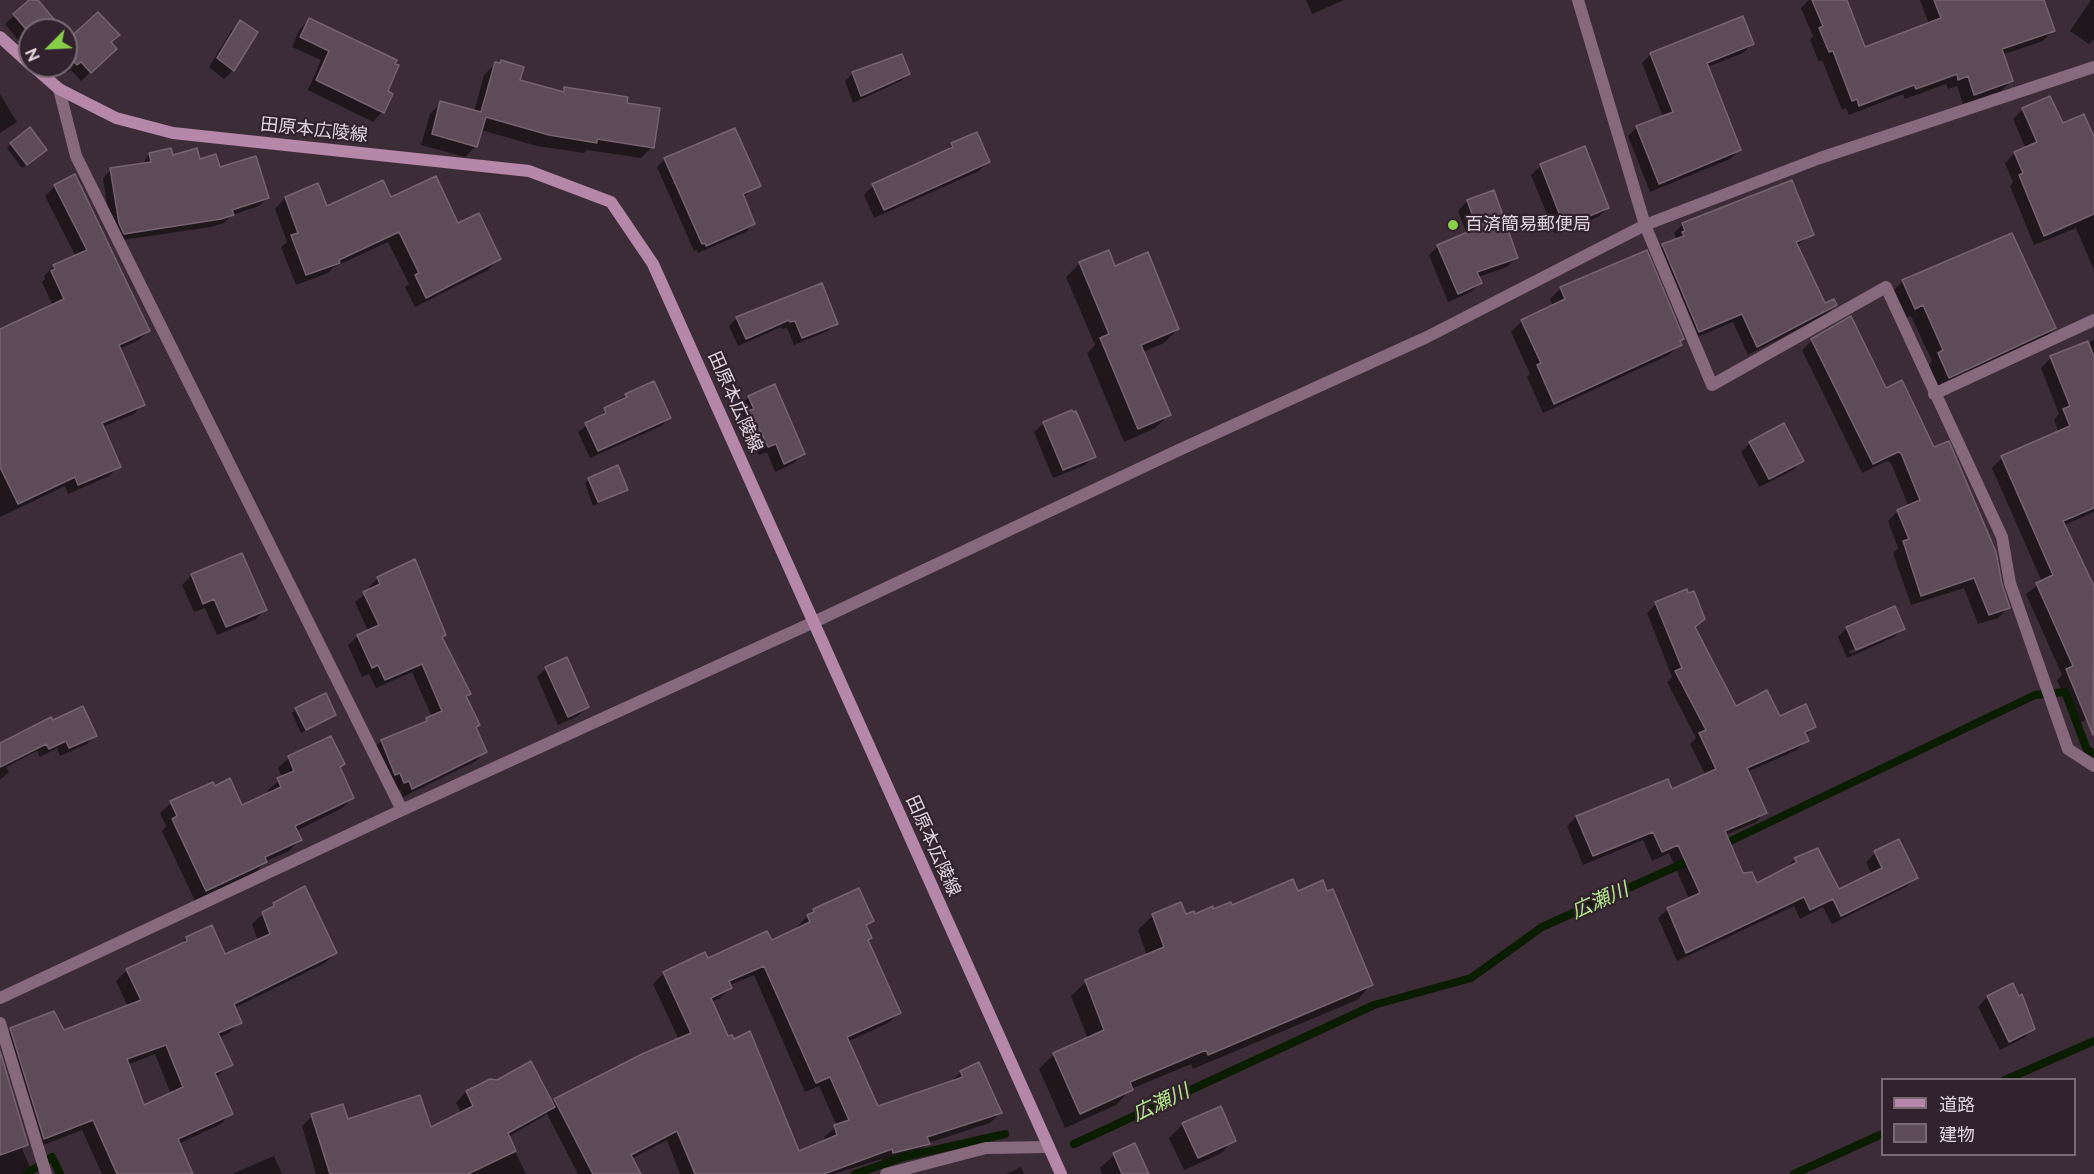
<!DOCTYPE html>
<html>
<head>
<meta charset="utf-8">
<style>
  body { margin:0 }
  #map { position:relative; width:2094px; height:1174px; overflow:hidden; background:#3c2c38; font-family:Raleway,"Noto Sans JP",sans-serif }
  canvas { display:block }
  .legend { position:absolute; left:1881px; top:1078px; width:195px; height:78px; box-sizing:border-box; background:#32222d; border:2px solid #786a73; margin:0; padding:8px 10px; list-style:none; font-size:18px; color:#e0d5dc }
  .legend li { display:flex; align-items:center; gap:12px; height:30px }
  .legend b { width:30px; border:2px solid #786a73 }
  .north { position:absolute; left:18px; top:18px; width:60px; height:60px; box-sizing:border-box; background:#32222d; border:2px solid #786a73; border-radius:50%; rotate:246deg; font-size:16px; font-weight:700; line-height:24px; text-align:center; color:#e0d5dc }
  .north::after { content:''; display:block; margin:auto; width:21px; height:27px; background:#88cf49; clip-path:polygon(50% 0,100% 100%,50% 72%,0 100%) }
</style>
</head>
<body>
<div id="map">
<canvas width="2094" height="1174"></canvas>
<ul class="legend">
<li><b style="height:8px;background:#b587a8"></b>道路</li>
<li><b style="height:16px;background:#5d4b58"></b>建物</li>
</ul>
<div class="north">N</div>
</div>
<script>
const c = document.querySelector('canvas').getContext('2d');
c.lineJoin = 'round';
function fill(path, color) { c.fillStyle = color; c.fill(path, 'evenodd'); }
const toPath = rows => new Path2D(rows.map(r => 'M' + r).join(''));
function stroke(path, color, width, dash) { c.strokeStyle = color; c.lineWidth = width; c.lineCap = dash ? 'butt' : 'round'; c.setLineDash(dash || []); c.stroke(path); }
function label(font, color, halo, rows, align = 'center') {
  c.font = font + ' Raleway,"Noto Sans JP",sans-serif'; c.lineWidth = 4.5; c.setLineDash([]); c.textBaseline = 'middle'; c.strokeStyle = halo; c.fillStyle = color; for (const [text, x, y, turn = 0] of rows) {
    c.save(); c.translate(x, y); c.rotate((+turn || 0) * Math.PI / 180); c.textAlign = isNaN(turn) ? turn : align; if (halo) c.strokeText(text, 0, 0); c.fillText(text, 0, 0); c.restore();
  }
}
fill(toPath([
  [32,0,36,0,61,30,30,30,30,54,5,24],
  [1306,0,1344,0,1312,14],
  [1809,0,1846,0,1865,49,1929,24,1920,0,2041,0,2053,30,2043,41,2002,55,2011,81,2001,91,1963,104,1957,86,1948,89,1946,84,1905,99,1903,94,1849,115,1846,108,1842,110,1822,60,1819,62,1810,40,1813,36,1801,8],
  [2091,0,2094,0,2094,39,2089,44,2070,31],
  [309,20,391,94,382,112,373,122,308,90,321,60,292,47,300,29],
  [240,22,256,32,233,70,224,79,209,67,231,31],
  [66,43,110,43,106,58,81,81,71,70,67,73,61,66,66,66],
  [1752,44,1743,53,1707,67,1740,150,1730,159,1650,192,1628,136,1637,127,1663,117,1642,63,1651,54],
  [902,56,909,74,901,81,853,103,845,81,852,74],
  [496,63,518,81,561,93,565,88,626,104,652,147,641,158,587,150,584,153,537,146,481,130,476,146,465,157,421,145,430,114,441,103,474,112,484,75],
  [0,94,17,122,0,133],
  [2023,109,2094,141,2094,270,2076,228,2034,245,2010,186,2013,182,2005,163,2015,153,2026,149,2013,119],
  [11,144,41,154,22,168,7,148],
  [952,145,988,162,979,171,874,218,864,195,873,186,944,153],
  [1584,148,1608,208,1598,217,1555,234,1531,175,1541,166],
  [149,154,199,161,267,198,259,206,232,215,224,223,211,227,116,241,111,232,103,178,111,170,142,165],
  [665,159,759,185,743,197,754,224,746,232,698,253,697,250,694,251,657,167],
  [317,185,327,208,457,225,499,259,488,270,415,307,405,287,409,284,388,242,334,267,328,273,296,285,281,247,287,242,275,209,285,198],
  [55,186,149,330,139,340,120,349,143,404,134,414,102,427,119,466,109,476,68,494,65,486,0,517,0,329,53,306,42,282,45,279,44,276,54,266,76,257,45,196],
  [1493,192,1516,258,1507,267,1478,277,1480,283,1471,292,1448,302,1429,255,1438,246,1467,234,1458,211,1467,201],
  [1683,224,1812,234,1796,246,1825,305,1835,305,1827,314,1748,355,1733,322,1690,340,1654,254,1663,246,1677,240,1674,233],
  [1080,263,1114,268,1178,329,1164,343,1143,352,1169,415,1155,428,1124,442,1087,353,1095,345,1066,277],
  [1903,281,2054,328,2043,340,1938,388,1927,366,1932,361,1911,316,1903,319,1891,293],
  [821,285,836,323,828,331,794,345,787,328,782,329,781,327,738,346,729,326,737,318],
  [1561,288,1679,342,1680,344,1669,355,1543,413,1527,377,1530,374,1511,332,1522,321,1553,306,1550,299],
  [1812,340,1885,390,2000,585,2008,608,1998,618,1978,624,1964,588,1911,605,1893,553,1898,548,1888,521,1898,511,1909,507,1891,463,1887,461,1862,473,1802,350],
  [2094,340,2094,512,2064,525,2094,607,2094,715,2076,725,2057,680,2062,675,2026,594,2042,582,1992,468,2002,458,2059,433,2054,420,2059,414,2041,368,2051,358],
  [626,395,670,417,661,426,590,458,578,432],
  [749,397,803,454,794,463,775,472,767,452,759,455,751,438,747,440,739,422,744,417,740,406],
  [1071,412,1094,456,1085,465,1053,478,1034,432,1044,423],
  [1750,443,1802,461,1793,470,1759,487,1741,452],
  [589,479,626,489,593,506,585,483],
  [241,555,265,610,256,619,217,635,205,608,194,612,182,585,191,576],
  [378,578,441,638,469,694,465,697,478,725,475,728,485,752,476,761,403,797,400,790,395,792,372,750,381,741,421,726,432,717,412,672,376,688,369,674,362,677,348,645,358,636,368,631,355,602,370,590,369,587],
  [1656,604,1703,619,1694,628,1735,708,1814,727,1805,736,1807,741,1797,750,1747,772,1765,812,1756,822,1725,835,1742,875,1756,885,1786,868,1795,859,1838,891,1872,875,1866,862,1875,853,1916,878,1906,887,1832,924,1823,907,1800,919,1794,906,1677,961,1658,918,1668,909,1689,899,1669,853,1652,861,1643,840,1583,865,1567,826,1576,817,1671,791,1706,776,1690,744,1696,738,1667,682,1672,677,1647,613],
  [1847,628,1903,628,1894,637,1847,658,1838,637],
  [1894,632,1894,635,1850,654,1849,651],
  [546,668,587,707,578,716,558,725,537,677],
  [296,709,334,715,301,733,292,713],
  [95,735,87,744,60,756,57,748,40,757,37,751,6,767,9,772,0,780,0,745],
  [331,738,343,764,339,768,353,798,342,808,296,831,300,840,289,851,266,861,255,873,195,901,162,831,166,826,160,813,171,803,214,788,242,807,269,795,267,791,282,778,278,768,289,758],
  [1297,893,1371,985,1357,1000,1193,1069,1191,1064,1131,1089,1116,1105,1065,1128,1039,1069,1054,1054,1088,1039,1071,996,1086,982,1147,956,1138,930,1153,915,1194,916],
  [274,904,336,953,325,963,234,1008,240,1022,229,1033,218,1038,231,1064,216,1077,231,1113,221,1124,178,1144,188,1174,102,1174,82,1130,33,1149,0,1041,11,1030,63,1032,128,1007,116,981,127,970,179,946,186,938,224,956,258,941,252,924],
  [155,1054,171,1094,143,1107,127,1065],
  [814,910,872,920,865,927,870,938,867,941,899,1013,888,1023,847,1042,877,1108,950,1083,961,1072,978,1064,1000,1113,990,1123,928,1143,917,1154,883,1163,882,1159,834,1174,680,1174,667,1140,633,1158,642,1174,578,1174,547,1114,508,1137,526,1174,316,1174,302,1126,312,1116,430,1129,462,1114,456,1103,466,1092,491,1080,552,1103,679,1040,653,984,664,973,704,954,707,960,771,942,798,929,797,927],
  [754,975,805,1092,819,1086,837,1126,824,1137,826,1142,798,1153,727,1038,711,1002,720,998,731,988,730,985],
  [2012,985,2033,1029,2024,1038,2000,1050,1978,1007,1987,997],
  [0,1056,27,1144,22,1149,33,1174,0,1174],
  [1183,1124,1234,1140,1220,1154,1184,1170,1169,1138],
  [1134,1145,1147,1174,1102,1174,1100,1168,1114,1155],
  [274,1156,282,1174,232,1174],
  [1021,1167,1024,1174,1006,1174]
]), '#0007');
stroke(toPath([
  [1720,846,2035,695,2065,692,2087,750,2094,753],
  [2005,1080,2094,1041],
  [1074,1144,1374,1005,1471,978,1542,927,1695,858],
  [26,1174,52,1157,60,1174],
  [855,1174,904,1157,1005,1134],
  [1794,1174,1882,1134]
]), '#0b1d00', 8);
const building = toPath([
  [29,0,38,0,63,30,30,30,30,34,13,14,29,0],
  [1812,0,1847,0,1865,47,1941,18,1934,0,2044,0,2055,31,2002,49,2013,81,1974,95,1968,76,1958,80,1957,74,1916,89,1914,85,1859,106,1857,99,1852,101,1833,51,1829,52,1819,28,1823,26,1812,0],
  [98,12,120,35,111,42,117,49,91,73,81,62,77,65,66,53,66,41,98,12],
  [1743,16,1754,44,1707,63,1741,150,1659,184,1636,126,1673,112,1650,53,1743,16],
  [309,18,397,60,395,64,399,65,388,91,393,94,384,113,316,80,329,51,300,37,309,18],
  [240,20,258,32,234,71,217,58,240,20],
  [902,54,910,74,861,96,852,72,902,54],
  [501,60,524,67,520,80,564,92,564,87,628,97,627,103,660,108,654,148,597,139,597,143,549,135,486,117,477,147,432,134,440,101,481,112,495,62,500,63,501,60],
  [2050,96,2063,123,2084,114,2094,137,2094,214,2044,236,2019,175,2023,173,2014,152,2037,142,2022,108,2050,96],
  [30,127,47,150,27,165,10,143,30,127],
  [735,128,761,186,743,194,755,224,706,246,705,243,702,244,664,158,735,128],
  [977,132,990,162,884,210,872,184,953,147,951,143,977,132],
  [1585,146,1609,208,1564,226,1540,164,1585,146],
  [171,148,173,155,197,148,200,159,216,154,220,167,256,156,269,198,232,210,234,215,221,219,124,234,119,223,110,168,151,162,149,153,171,148],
  [75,174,150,331,119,345,145,405,102,423,121,467,78,485,75,477,18,504,0,467,0,329,64,299,51,271,55,269,53,265,87,250,54,185,75,174],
  [436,176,458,223,479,213,501,259,426,298,415,275,419,273,399,232,339,260,340,263,306,275,291,235,298,233,285,197,318,183,327,206,383,180,391,197,436,176],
  [1792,180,1814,235,1796,242,1825,303,1834,299,1837,305,1757,347,1742,314,1699,332,1662,244,1684,236,1682,232,1685,231,1682,223,1792,180],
  [1494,190,1518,258,1477,272,1482,283,1458,294,1437,245,1477,228,1467,200,1494,190],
  [2012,233,2056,328,1949,378,1938,353,1943,350,1923,305,1915,309,1902,280,2012,233],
  [1109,250,1115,266,1148,252,1179,329,1141,345,1171,415,1138,429,1100,338,1109,334,1079,262,1109,250],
  [1647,250,1684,339,1680,341,1682,345,1554,404,1537,365,1541,363,1521,320,1565,299,1560,287,1647,250],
  [822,283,838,324,802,338,795,321,790,322,789,320,746,339,736,317,822,283],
  [1851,316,1886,388,1902,380,1934,447,1949,441,1996,552,2002,584,2010,608,1989,615,1974,578,1921,596,1903,541,1909,539,1897,510,1920,500,1901,453,1898,452,1873,464,1811,339,1851,316],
  [2088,341,2094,357,2094,508,2063,521,2094,586,2093,735,2066,669,2073,666,2036,583,2053,575,2001,456,2070,426,2063,409,2070,406,2050,356,2088,341],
  [654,381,671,418,598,451,585,423,606,413,604,408,627,397,625,394,654,381],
  [775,384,805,454,784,464,776,444,768,447,760,430,756,432,747,411,754,409,748,396,775,384],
  [1072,410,1073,412,1076,411,1096,457,1063,470,1043,422,1072,410],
  [1784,423,1804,461,1769,479,1749,442,1784,423],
  [618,465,628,490,598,502,588,478,618,465],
  [242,553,267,610,226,627,214,599,203,604,191,574,242,553],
  [415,559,446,635,442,637,471,694,466,696,480,725,476,727,487,752,412,789,409,781,404,783,400,773,395,775,381,740,427,721,426,718,442,711,422,664,385,680,378,665,372,668,357,635,379,625,363,592,380,584,377,577,415,559],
  [1687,589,1688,593,1694,591,1705,619,1695,627,1736,706,1767,690,1780,716,1806,704,1816,727,1805,732,1809,741,1747,768,1767,813,1725,831,1743,873,1752,872,1757,883,1797,862,1794,858,1818,848,1839,889,1882,868,1874,851,1899,839,1918,878,1841,916,1833,899,1810,910,1804,897,1686,953,1667,908,1700,893,1678,845,1662,852,1653,832,1593,856,1576,816,1668,779,1672,789,1716,769,1699,733,1706,730,1675,671,1682,668,1655,602,1687,589],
  [1895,606,1905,629,1856,650,1846,627,1895,606],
  [567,657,589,707,568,717,545,667,567,657],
  [326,693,336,715,306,730,295,708,326,693],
  [83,706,97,736,69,748,66,741,49,749,46,744,0,767,0,743,51,717,53,720,83,706],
  [331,736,345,764,340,767,354,798,295,826,302,840,265,857,267,862,206,891,172,819,177,816,170,801,213,782,215,786,230,778,242,805,281,787,277,778,294,771,288,756,331,736],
  [1293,879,1298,891,1323,880,1327,891,1333,889,1373,985,1208,1055,1206,1050,1130,1082,1133,1090,1080,1114,1053,1053,1104,1030,1085,980,1164,947,1152,914,1181,902,1186,914,1194,911,1195,914,1213,906,1213,909,1231,902,1232,905,1293,879],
  [305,886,337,953,234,1004,242,1023,218,1033,233,1065,215,1073,233,1114,178,1139,193,1174,117,1174,93,1120,44,1139,10,1028,54,1011,64,1030,141,1000,126,969,187,941,186,937,212,925,225,954,270,934,262,912,274,906,273,903,305,886],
  [166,1045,183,1087,144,1105,127,1059,166,1045],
  [859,888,874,921,866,925,872,938,868,940,901,1013,847,1037,878,1106,963,1077,960,1071,979,1062,1002,1113,927,1137,930,1144,893,1153,892,1149,824,1174,695,1174,677,1131,631,1155,641,1174,593,1174,554,1099,642,1054,691,1033,663,972,705,952,708,958,767,931,772,940,810,922,807,915,814,912,813,909,859,888],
  [764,966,816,1083,830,1077,849,1120,834,1125,837,1135,799,1151,750,1031,734,1039,732,1035,728,1036,711,998,732,988,729,981,764,966],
  [2013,983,2019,996,2022,994,2035,1029,2009,1042,1987,996,2013,983],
  [0,1051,28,1145,0,1155,0,1051],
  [531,1061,555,1107,508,1133,516,1151,468,1174,330,1174,311,1114,343,1104,348,1119,420,1095,431,1127,473,1106,466,1091,490,1079,497,1080,531,1061],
  [1221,1106,1236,1141,1198,1158,1182,1123,1221,1106],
  [1135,1143,1149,1174,1122,1174,1113,1153,1135,1143]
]);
fill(building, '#5d4b58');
stroke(building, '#766370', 1.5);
stroke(toPath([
  [1578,0,1645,225,1712,385,1886,287,2002,537,2010,583,2068,749,2094,766],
  [59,89,76,156,402,810],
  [1934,394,2094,320],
  [0,998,402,810,814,622,1181,449,1427,337,1645,225,1820,158,2094,67],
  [0,1023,46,1174],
  [886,1174,986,1148,1049,1147]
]), '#86697d', 12);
stroke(toPath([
  [0,37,30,64],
  [33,66,59,89,116,118,173,133,529,171,611,202,653,264,1061,1174]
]), '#b587a8', 12);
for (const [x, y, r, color] of [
  [1453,225,6,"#88cf49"]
]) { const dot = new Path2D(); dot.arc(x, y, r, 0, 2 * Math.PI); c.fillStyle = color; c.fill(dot); stroke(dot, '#32222d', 2); }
label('18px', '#e0d5dc', '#32222d', [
  ["田原本広陵線",314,130,6],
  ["田原本広陵線",735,402,66],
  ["田原本広陵線",933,846,66]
]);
label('18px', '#e0d5dc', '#32222d', [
  ["百済簡易郵便局",1465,225]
], 'left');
label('italic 20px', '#b3e989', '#32222d', [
  ["広瀬川",1600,901,-24],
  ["広瀬川",1161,1103,-25]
]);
</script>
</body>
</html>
